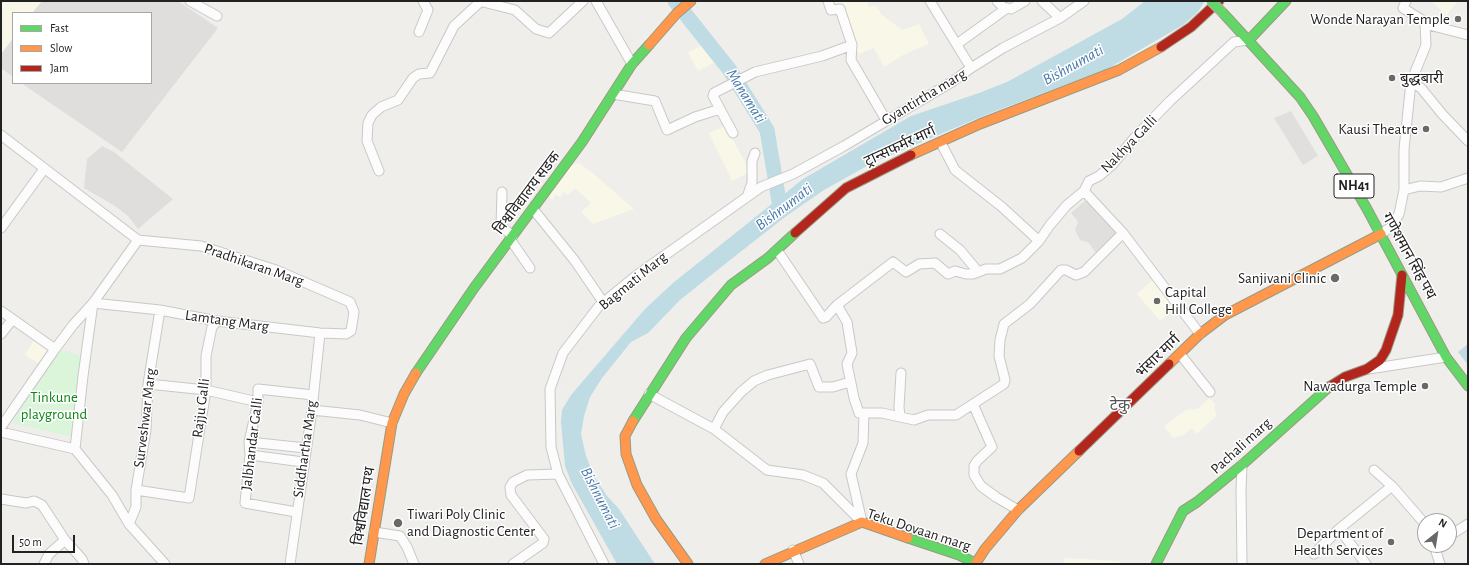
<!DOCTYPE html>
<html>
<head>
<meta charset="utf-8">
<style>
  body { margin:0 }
  #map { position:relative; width:1469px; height:565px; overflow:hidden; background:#f0eeeb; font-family:"Alegreya Sans",sans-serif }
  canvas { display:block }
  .frame { position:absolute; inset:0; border:2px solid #222; pointer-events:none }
  .legend { position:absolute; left:12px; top:12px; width:140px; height:72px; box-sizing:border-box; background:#fff; border:1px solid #a7a7a7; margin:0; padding:5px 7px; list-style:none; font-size:12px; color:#222 }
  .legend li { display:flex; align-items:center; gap:8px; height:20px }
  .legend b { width:20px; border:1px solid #a7a7a7 }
  .north { position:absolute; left:1417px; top:513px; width:40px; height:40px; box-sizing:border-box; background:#fff; border:1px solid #a7a7a7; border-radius:50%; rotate:30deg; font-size:11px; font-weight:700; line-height:16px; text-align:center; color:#222 }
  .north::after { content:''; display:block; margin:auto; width:14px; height:18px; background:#6a6968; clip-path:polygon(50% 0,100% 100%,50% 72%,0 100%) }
  .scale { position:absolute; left:12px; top:535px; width:63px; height:18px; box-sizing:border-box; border:2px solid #222; border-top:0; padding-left:5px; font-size:12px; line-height:14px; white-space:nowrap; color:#222; -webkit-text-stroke:3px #fff; paint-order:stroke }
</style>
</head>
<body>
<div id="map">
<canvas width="1469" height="565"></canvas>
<div class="frame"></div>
<ul class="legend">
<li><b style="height:5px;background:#63d668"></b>Fast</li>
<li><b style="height:5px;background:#ff974d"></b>Slow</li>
<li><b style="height:5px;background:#b3261e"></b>Jam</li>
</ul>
<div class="north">N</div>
<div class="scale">50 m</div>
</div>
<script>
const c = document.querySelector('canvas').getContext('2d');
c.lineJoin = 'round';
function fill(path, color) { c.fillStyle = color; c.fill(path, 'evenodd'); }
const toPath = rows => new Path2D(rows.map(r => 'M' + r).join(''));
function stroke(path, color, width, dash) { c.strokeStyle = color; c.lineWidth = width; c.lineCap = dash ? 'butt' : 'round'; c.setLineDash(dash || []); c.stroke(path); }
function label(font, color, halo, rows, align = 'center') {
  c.font = font + ' "Alegreya Sans","Noto Sans Devanagari",sans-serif'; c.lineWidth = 3; c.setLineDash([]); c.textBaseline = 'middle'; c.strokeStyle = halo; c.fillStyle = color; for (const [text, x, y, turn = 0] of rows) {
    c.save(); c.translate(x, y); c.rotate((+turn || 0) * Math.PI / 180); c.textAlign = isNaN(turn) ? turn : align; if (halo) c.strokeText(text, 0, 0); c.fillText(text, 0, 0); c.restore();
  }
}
fill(toPath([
  [42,1,178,1,218,28,122,152,21,83,151,83,151,13,32,13],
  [13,38,13,77,1,68,1,54],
  [102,146,114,152,173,199,138,229,128,216,115,206,84,188,87,159]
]), '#dfdedc');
fill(toPath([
  [1,1,42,1,32,13,13,13,13,38,1,54],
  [829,1,867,1,869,7,876,6,882,15,902,30,919,24,929,44,903,55,884,67,874,48,859,54,855,49,842,8,832,9],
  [1433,1,1458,1,1447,15,1432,2],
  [710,42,722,58,698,71,688,52],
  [725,126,751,172,732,181,709,133],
  [579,163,595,175,634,209,593,224,581,212,591,203,575,188,568,195,564,192,560,197,556,195,552,200,548,195,565,168],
  [1155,278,1175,308,1160,321,1137,294],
  [36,337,53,349,42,366,25,355],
  [1210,398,1215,404,1214,408,1217,415,1197,434,1192,428,1183,435,1173,438,1164,426,1186,410,1197,409],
  [1065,558,1101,560,1120,561,1119,564,1063,564]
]), '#f8f7e8');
fill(toPath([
  [58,349,81,356,78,438,12,423]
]), '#daf5da');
fill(toPath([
  [1291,111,1318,156,1303,165,1274,118],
  [1087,199,1120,233,1101,253,1095,252,1089,243,1080,240,1075,230,1078,222,1071,213]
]), '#e0dfde');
fill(toPath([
  [1145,1,1205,1,1197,13,1183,25,1107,69,988,114,874,162,824,190,785,217,739,253,680,300,648,333,631,342,602,378,590,397,584,416,581,434,586,456,594,476,607,496,619,509,655,564,617,564,572,484,565,466,561,422,562,410,571,395,645,309,673,283,803,179,911,116,979,93,1007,82,1122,19],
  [1468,344,1468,365,1458,352]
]), '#bfdbe3');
stroke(toPath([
  [675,1,729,69,767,130,780,207]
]), '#bfdbe3', 15);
const street = toPath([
  [190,1,217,16],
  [479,1,515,10,536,29,549,33,583,1],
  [596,1,632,64],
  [828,1,831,10,840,9,852,45,851,60,886,120],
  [930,1,971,68],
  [997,1,1003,7,1011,9,1025,1],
  [1042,1,1060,18],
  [1406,1,1403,8,1422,20,1425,24,1468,35],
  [419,32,428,10,423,1],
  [957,44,1007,8],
  [1411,82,1421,88,1443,115,1468,141],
  [613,94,655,101,667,130,695,117,720,109,713,96,714,93,755,72,822,56,852,45],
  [720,109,733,133],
  [1,135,138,240,201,246,276,270,350,302,354,312,351,331,346,334,320,333,217,321,160,310,93,303,83,376,75,449],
  [379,171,367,141,368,123,372,115,381,107,398,100,413,78,419,74,430,73,454,26,480,2],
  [1404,190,1420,186,1441,187,1468,178],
  [1084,191,1123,233,1200,334],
  [502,192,501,226,513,236],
  [747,197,752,183,752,161,755,153],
  [533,209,575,261,603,302],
  [1,228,44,169],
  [940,234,960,250,975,268,973,274,986,269,1000,269,1022,258,1039,241,1002,207,955,170,941,143],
  [1381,234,1391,227,1399,214,1404,190,1404,149,1411,82,1426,45,1425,24],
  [510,239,530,268],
  [1039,241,1050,225,1067,205,1084,191,1089,181,1099,176,1113,164,1135,137,1170,101,1234,42,1249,40],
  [777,250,823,318,826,317,837,305],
  [973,274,966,274,955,271,948,274,935,263,919,264,906,272,893,262,837,305,847,322,852,353,847,364,854,398,859,413,882,413,914,420,928,415,956,415,1004,384,1005,380,999,356,1000,340,1004,324,1030,304,1061,270,1066,270,1076,275,1084,272,1123,233],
  [1,311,55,349],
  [1,334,12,320],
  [1180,354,1210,392],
  [1369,369,1446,357],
  [148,384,206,390,258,402],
  [649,394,714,429,767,470,803,475,823,483,862,522],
  [973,404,992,447,977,461,974,466,974,475,981,486,996,497,1018,510],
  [312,410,360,415,392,423],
  [900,416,899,407,901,373],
  [1,427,55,349,73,325,93,303,138,240],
  [714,429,723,412,741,392,754,381,768,375,810,364,819,387,833,387,850,382],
  [1,432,75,449,112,495,129,524,165,564],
  [249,442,306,448],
  [250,455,303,462],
  [1242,465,1241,491,1242,564],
  [1374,470,1392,486,1425,524],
  [136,490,189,498,206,390,206,356,212,327,217,321],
  [1,499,26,503,34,501,42,505,65,540],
  [296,512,245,503,250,455,249,442,258,402,258,389,313,395],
  [862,522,851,474,863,443,864,414],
  [129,524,136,507,136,490,146,430,148,384,160,310],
  [1339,529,1366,564],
  [374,532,400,536,407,547,414,564],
  [1449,536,1468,524],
  [1434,545,1440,564],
  [793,550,799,564],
  [1314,554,1339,529,1392,486],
  [44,564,49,554,65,540,82,559,84,564],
  [290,564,312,410,320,333],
  [513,564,543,543,544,539,511,495,510,487,513,482,527,475,558,474],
  [604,564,558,474,551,447,550,389,563,353,599,306,637,275,761,187,793,174,844,146,952,82,971,68,1003,48,1060,18,1084,1]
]);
const fast = toPath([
  [1223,13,1300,97,1313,116,1367,209,1446,357,1468,386],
  [1249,40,1286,1],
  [416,373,474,288,582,142,632,64,649,45],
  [633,421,686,338,731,285,768,258,795,233],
  [908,538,959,555,977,564],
  [1156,564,1183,511,1197,502,1242,465,1329,387]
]);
const slow = toPath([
  [649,45,677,13,691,1],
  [911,155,980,124,1119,70,1161,47],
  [1169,364,1200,334,1225,315,1381,234],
  [633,421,625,436,626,454,637,485,656,519,688,564],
  [976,563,985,549,1018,510,1079,451],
  [369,564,392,423,404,394,416,373],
  [765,564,862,522,908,538]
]);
const jam = toPath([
  [1161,47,1191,27,1219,1],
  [795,233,846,188,911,155],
  [1329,387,1345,377,1367,369,1380,360,1386,350,1398,315,1402,275],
  [1079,451,1169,364]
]);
stroke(street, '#c9c8c7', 11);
stroke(fast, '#999a82', 11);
stroke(slow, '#999a82', 11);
stroke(jam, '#999a82', 11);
stroke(street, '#fdfcfc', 9);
stroke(fast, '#63d668', 9);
stroke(slow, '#ff974d', 9);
stroke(jam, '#b3261e', 9);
const fastBridge = toPath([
  [1211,1,1223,13]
]);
stroke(fastBridge, '#c5a2ac', 11, []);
stroke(fastBridge, '#63d668', 9);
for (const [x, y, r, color] of [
  [1458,19,4,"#6a6968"],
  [1392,78,4,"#6a6968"],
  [1426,129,4,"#6a6968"],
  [1335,278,5,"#6a6968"],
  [1157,301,4,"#6a6968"],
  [1425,386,4,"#6a6968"],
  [398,523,5,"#6a6968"],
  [1391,542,4,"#6a6968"]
]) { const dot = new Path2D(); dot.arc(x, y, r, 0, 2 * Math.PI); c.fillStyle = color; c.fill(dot); stroke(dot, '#fff', 1.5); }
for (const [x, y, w] of [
  [1354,186,40]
]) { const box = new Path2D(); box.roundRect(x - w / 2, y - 12, w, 24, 3); c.fillStyle = '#fff'; c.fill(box); stroke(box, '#222', 1); }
label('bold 14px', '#222', null, [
  ["NH41",1354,186]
]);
label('15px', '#222', '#fff', [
  ["Wonde Narayan Temple",1450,19],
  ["बुद्धबारी",1400,78,"left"],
  ["Kausi Theatre",1418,129],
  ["Sanjivani Clinic",1326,278],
  ["Capital",1165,292,"left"],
  ["Hill College",1165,309,"left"],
  ["Nawadurga Temple",1417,386],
  ["Tiwari Poly Clinic",407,514,"left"],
  ["and Diagnostic Center",407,531,"left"],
  ["Department of",1383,533],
  ["Health Services",1383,550]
], 'right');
label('15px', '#222', '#fff', [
  ["Gyantirtha marg",924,97,-31],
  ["Nakhya Galli",1129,144,-46],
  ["ट्रान्सफर्मर मार्ग",900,146,-25],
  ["विश्वविद्यालय सडक",527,193,-53],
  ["गणेशमान सिंह पथ",1409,256,61],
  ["Pradhikaran Marg",254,265,19],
  ["Bagmati Marg",633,281,-39],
  ["Lamtang Marg",227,321,8],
  ["भंसार मार्ग",1158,356,-44],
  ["Rajju Galli",201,408,-83],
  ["Surveshwar Marg",145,418,-83],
  ["Jalbhandar Galli",252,444,-83],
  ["Pachali marg",1241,446,-42],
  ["Siddhartha Marg",305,449,-82],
  ["विश्वविद्याल पथ",364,506,-81],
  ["Teku Dovaan marg",919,530,18]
]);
label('15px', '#0c8416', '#fff', [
  ["Tinkune",54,397],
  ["playground",54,414]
]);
label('italic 16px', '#4a7aab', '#fff', [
  ["Bishnumati",1073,65,-29],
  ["Manamati",746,96,58],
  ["Bishnumati",784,207,-37],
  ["Bishnumati",600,498,63]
]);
label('16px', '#555', '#fff', [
  ["टेकु",1120,405]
]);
</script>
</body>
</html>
